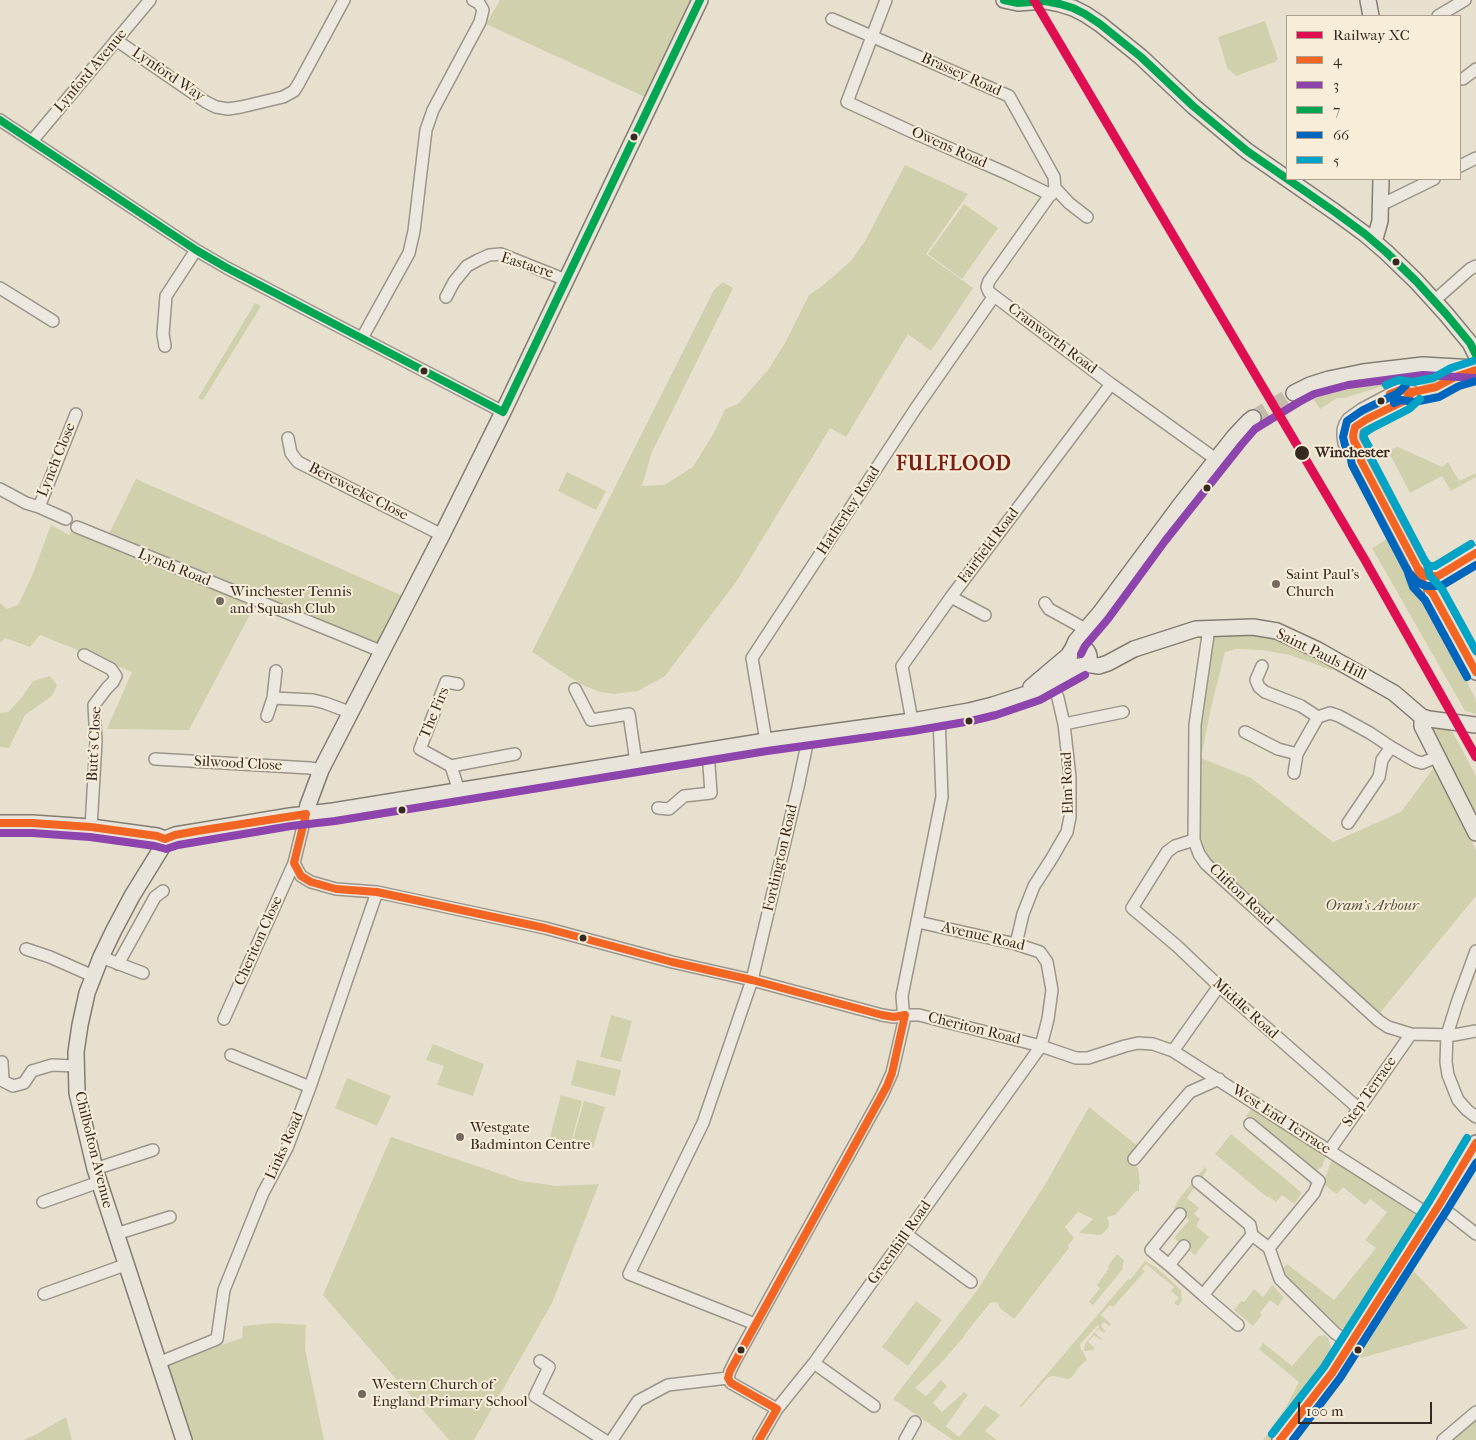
<!DOCTYPE html>
<html>
<head>
<meta charset="utf-8">
<style>
  body { margin:0 }
  #map { position:relative; width:1476px; height:1440px; overflow:hidden; background:#e8e0ce; font-family:"IM FELL French Canon",serif }
  canvas { display:block }
  .legend { position:absolute; left:1286px; top:15px; width:175px; height:165px; box-sizing:border-box; background:#f7edd8; border:1px solid #aa9f8f; margin:0; padding:6px 9px; list-style:none; font-size:15px; color:#362922 }
  .legend li { display:flex; align-items:center; gap:10px; height:25px }
  .legend b { width:25px; border:1px solid #aa9f8f }
  .scale { position:absolute; left:1298px; top:1402px; width:134px; height:22px; box-sizing:border-box; border:2px solid #362922; border-top:0; padding-left:6px; font-size:15px; line-height:18px; white-space:nowrap; color:#362922; -webkit-text-stroke:4px #f7edd8; paint-order:stroke }
</style>
</head>
<body>
<div id="map">
<canvas width="1476" height="1440"></canvas>
<ul class="legend">
<li><b style="height:6px;background:#df0d52"></b>Railway XC</li>
<li><b style="height:6px;background:#f26522"></b>4</li>
<li><b style="height:6px;background:#8e44ad"></b>3</li>
<li><b style="height:6px;background:#00a651"></b>7</li>
<li><b style="height:6px;background:#0065bd"></b>66</li>
<li><b style="height:6px;background:#03a3c5"></b>5</li>
</ul>
<div class="scale">100 m</div>
</div>
<script>
const c = document.querySelector('canvas').getContext('2d');
c.lineJoin = 'round';
function fill(path, color) { c.fillStyle = color; c.fill(path, 'evenodd'); }
const toPath = rows => new Path2D(rows.map(r => 'M' + r).join(''));
function stroke(path, color, width, dash) { c.strokeStyle = color; c.lineWidth = width; c.lineCap = dash ? 'butt' : 'round'; c.setLineDash(dash || []); c.stroke(path); }
function label(font, color, halo, rows, align = 'center') {
  c.font = font + ' "IM FELL French Canon",serif'; c.lineWidth = 4; c.setLineDash([]); c.textBaseline = 'middle'; c.strokeStyle = halo; c.fillStyle = color; for (const [text, x, y, turn = 0] of rows) {
    c.save(); c.translate(x, y); c.rotate((+turn || 0) * Math.PI / 180); c.textAlign = isNaN(turn) ? turn : align; if (halo) c.strokeText(text, 0, 0); c.fillText(text, 0, 0); c.restore();
  }
}
fill(toPath([
  [500,0,692,0,645,97,486,24],
  [1265,21,1278,59,1275,62,1236,76,1227,68,1218,37],
  [905,165,968,194,926,254,973,288,931,351,908,334,846,437,830,428,736,582,665,676,638,691,614,694,600,692,585,686,568,676,532,652,714,290,723,282,733,288,652,452,642,486,664,485,693,467,715,431,725,409,738,404,768,370,785,343,809,295,821,287,850,262,865,241],
  [964,204,998,228,962,279,928,254],
  [255,303,261,306,203,400,198,398],
  [1443,369,1443,379,1428,386,1414,383,1409,384,1406,379,1344,398,1337,398,1320,409,1307,390,1365,374],
  [1398,447,1442,467,1448,462,1459,481,1476,473,1476,477,1451,491,1442,476,1410,493,1393,460,1387,450],
  [567,472,606,491,596,510,558,491],
  [136,479,403,596,375,655,255,605,189,730,107,729,132,672,40,635,30,647,5,638,0,643,0,603,7,609,18,605,32,576,51,525,69,535,74,525,108,536],
  [1389,538,1444,635,1476,700,1476,714,1465,711,1372,548],
  [1254,629,1335,663,1331,670,1290,655,1262,650,1237,649,1225,652,1211,708,1201,758,1251,778,1333,842,1401,812,1435,766,1476,850,1476,896,1379,1014,1209,861,1201,840,1197,756,1211,632],
  [50,676,57,685,52,696,25,715,9,748,0,747,0,713,8,712,22,697,33,681],
  [1430,725,1450,727,1476,776,1476,822],
  [611,1015,632,1021,621,1062,600,1057],
  [433,1044,484,1064,473,1096,437,1085,444,1066,426,1060],
  [577,1060,621,1070,615,1096,571,1085],
  [347,1078,391,1096,377,1126,335,1108],
  [561,1095,582,1101,571,1143,550,1137],
  [584,1101,605,1107,593,1148,572,1143],
  [1089,1107,1139,1147,1129,1160,1138,1168,1140,1183,1139,1185,1139,1191,1136,1191,1115,1215,1107,1217,1109,1224,1108,1228,1101,1235,1079,1233,1093,1219,1078,1212,1065,1227,1074,1238,1068,1245,1069,1248,1014,1319,1000,1308,997,1302,990,1303,966,1333,962,1339,941,1363,915,1388,926,1396,941,1380,947,1386,933,1403,942,1412,964,1392,968,1395,946,1426,959,1437,985,1405,1000,1415,985,1431,997,1440,953,1440,893,1399,976,1292,1046,1183],
  [1253,1107,1326,1155,1322,1167,1315,1171,1246,1116],
  [1231,1134,1302,1193,1294,1204,1282,1195,1276,1202,1268,1196,1267,1197,1215,1154],
  [391,1137,521,1181,557,1186,599,1184,552,1303,474,1440,449,1440,323,1295],
  [1332,1159,1422,1219,1364,1311,1360,1311,1350,1326,1345,1329,1335,1325,1292,1288,1280,1272,1287,1264,1334,1300,1376,1248,1365,1240,1387,1212,1370,1199,1365,1205,1343,1187,1337,1194,1323,1184],
  [1205,1167,1207,1170,1187,1198,1199,1208,1194,1214,1200,1219,1196,1226,1209,1237,1195,1255,1174,1238,1189,1220,1174,1208,1179,1199],
  [1116,1255,1118,1255,1124,1260,1122,1270,1093,1305,1089,1302,1100,1288,1097,1285,1109,1268,1108,1266],
  [1145,1261,1157,1268,1181,1290,1182,1300,1178,1306,1174,1303,1179,1298,1171,1291,1174,1287,1146,1264,1142,1269,1145,1271,1113,1307,1110,1305,1101,1315,1111,1324,1109,1326,1104,1322,1101,1326,1105,1331,1104,1333,1099,1329,1095,1333,1102,1339,1101,1340,1094,1335,1088,1342,1095,1348,1094,1350,1084,1351,1085,1344,1099,1327,1098,1325,1080,1344,1081,1350,1083,1351,1087,1360,1079,1367,1072,1377,1068,1379,1053,1376,1048,1377,1022,1406,1019,1407,1128,1279,1130,1280],
  [1407,1264,1468,1328,1361,1358,1355,1351],
  [1272,1285,1284,1297,1278,1306,1270,1300,1260,1313,1262,1315,1253,1326,1234,1310,1241,1301,1244,1302,1254,1289,1263,1297],
  [916,1301,942,1320,908,1366,882,1347],
  [276,1323,306,1325,305,1349,324,1440,191,1440,165,1364,242,1338,243,1326],
  [1325,1335,1328,1338,1331,1347,1330,1357,1324,1366,1325,1371,1272,1440,1263,1440,1286,1407,1299,1382,1259,1349,1263,1343,1292,1366,1318,1336],
  [66,1417,72,1440,24,1440,37,1434],
  [1476,1417,1476,1440,1443,1440]
]), '#d1d0ad');
stroke(toPath([
  [1253,418,1294,393]
]), '#c4bbac', 15, [15, 8]);
const minor = toPath([
  [886,0,847,102,910,131,1008,174,1051,195],
  [1438,16,1465,0],
  [832,19,1009,96,1054,177,1055,188,1069,203,1087,217],
  [116,40,206,102,216,107,228,109,241,107,283,97,294,91,299,83,344,0],
  [1463,79,1476,69],
  [0,120,196,250,227,268,503,412],
  [32,141,150,0],
  [1460,166,1476,158],
  [1055,188,989,281,987,287,989,292,1111,384,1217,460],
  [1380,203,1387,202,1434,179],
  [0,288,53,321],
  [446,297,454,282,467,266,478,260,489,255,501,254,566,280],
  [1435,300,1470,269,1476,266],
  [362,338,409,253,414,231,426,130,433,110,480,22,483,10,479,3,473,0],
  [165,346,163,334,166,296,196,250],
  [1413,392,1404,401,1360,423,1355,427,1353,436,1354,441,1360,452,1361,461,1417,567,1423,574,1428,576,1438,576],
  [288,438,291,453,298,462,442,535],
  [1361,461,1349,452,1344,443,1343,436,1343,430,1345,424,1348,419,1362,409,1394,392,1400,390,1413,392],
  [0,489,26,503,39,507,66,519],
  [39,507,76,414],
  [77,527,383,652],
  [951,597,985,615],
  [1045,603,1049,609,1087,630],
  [1209,628,1195,725,1194,840,1199,854,1206,864,1379,1021,1388,1027,1411,1034,1454,1035,1476,1031],
  [84,655,111,669,116,676,113,682,107,688,94,705,96,742,91,827],
  [1262,666,1256,680,1259,687,1265,692,1301,706,1318,717,1330,713,1339,716,1370,733,1391,747,1415,761,1422,763,1437,757],
  [458,684,446,682,420,749,451,766,459,791],
  [575,689,591,720,629,714,636,762],
  [273,698,276,671],
  [267,716,273,698,313,700,325,703,352,713],
  [912,721,902,666,951,597,1111,384],
  [1064,724,1123,712],
  [1245,732,1278,749,1297,754],
  [766,741,752,658,916,408,994,296],
  [155,759,310,768,321,770],
  [451,766,515,754],
  [1294,773,1297,754,1318,717],
  [658,808,669,809,684,796,711,793,708,751],
  [306,814,294,863,301,876,311,882,336,889,377,892,545,928,672,962,752,980,882,1015,894,1017,905,1015,919,1015,1041,1046,1076,1058,1088,1058,1125,1046,1138,1043,1153,1044,1173,1051,1431,1216],
  [1348,823,1379,777,1382,760,1391,747],
  [1194,840,1175,846,1167,852,1132,908,1177,946,1219,986,1358,1108],
  [1016,944,1023,914,1034,886,1052,858,1067,832,1070,817,1070,777,1064,724,1058,698,1052,683,1047,677],
  [26,949,50,957,93,976],
  [1476,951,1457,1003,1447,1035,1446,1062,1448,1075,1458,1100,1467,1110,1476,1117],
  [101,957,143,973],
  [118,964,155,897,163,891],
  [224,1019,294,863],
  [1173,1051,1219,986],
  [231,1055,310,1087],
  [2,1062,3,1081,13,1086,24,1083,32,1071,52,1065,76,1066],
  [1250,1124,1319,1181,1314,1193,1269,1248],
  [1329,1151,1411,1034],
  [1134,1159,1166,1120,1190,1092,1219,1079],
  [95,1169,153,1150],
  [1198,1182,1250,1225,1252,1235,1269,1248,1280,1279,1335,1333,1351,1344],
  [43,1202,99,1182],
  [1439,1205,1476,1234],
  [116,1234,170,1217],
  [906,1234,971,1282],
  [1184,1246,1169,1265,1203,1295,1252,1235],
  [1169,1265,1151,1250,1180,1214],
  [44,1294,125,1265],
  [1203,1295,1238,1325],
  [755,1324,629,1274,703,1123,752,980,798,787,807,744,806,736],
  [540,1361,549,1367,535,1396,604,1440],
  [158,1363,217,1339,224,1290,263,1193,287,1148,310,1087,377,892],
  [814,1363,874,1406],
  [728,1378,730,1371,736,1359,882,1095,892,1073,904,1021,902,996,942,797,939,716],
  [728,1378,731,1383,777,1409],
  [612,1440,638,1401,668,1385,728,1378],
  [759,1440,777,1409,814,1363,844,1321,1041,1046,1048,1019,1052,990,1047,962,1040,952,1016,944,918,922],
  [905,1440,915,1422],
  [1443,1440,1476,1412]
]);
const major = toPath([
  [1004,0,1018,3,1045,1,1060,4,1073,8,1085,14,1100,24,1141,57,1193,106,1247,151,1335,212,1365,234,1386,252,1416,281,1446,314,1470,343,1476,355],
  [1368,0,1371,16],
  [1372,240,1376,235,1380,221,1381,179],
  [1294,393,1310,385,1329,379,1363,372,1423,365,1476,368],
  [1476,553,1438,576,1434,580,1432,589,1433,594,1476,672],
  '1069 657a10 10 0 1 1 20 0a10 10 0 1 1-20 0Z',
  [1072,650,1076,641,1100,613,1181,504,1234,437,1249,421,1253,418],
  [1085,664,1099,666,1108,663,1134,649,1196,629,1253,627,1277,631,1318,650,1394,693,1422,717,1429,719,1476,725],
  [1031,687,1070,654],
  [1422,717,1422,726,1476,833],
  [306,814,308,805,321,770,442,535,503,412,700,0],
  [0,823,32,823,91,827,157,836,165,839,175,835,290,816,333,811,766,741,912,721,969,711,993,705,1036,691,1080,666],
  [165,839,161,849,132,896,114,930,101,957,87,993,80,1025,76,1052,77,1093,95,1169,184,1440],
  [1280,1440,1332,1373,1439,1205,1476,1143]
]);
stroke(minor, '#9b958a', 14);
stroke(major, '#837c73', 18);
stroke(minor, '#ece8df', 11);
stroke(major, '#e9e4da', 15);
stroke(toPath([
  [1413,392,1404,401,1367,419,1355,427,1353,436,1354,441,1360,452,1361,461,1417,567,1423,574,1428,576,1438,576,1476,553],
  [1390,394,1400,390,1413,392,1436,387,1455,377,1476,370],
  [1417,567,1422,582,1433,594,1476,672],
  [0,823,32,823,91,827,157,836,165,839,175,835,197,831,306,814,294,863,301,876,311,882,336,889,377,892,545,928,672,962,752,980,882,1015,894,1017,905,1015,892,1073,887,1086,730,1371,728,1378,731,1383,777,1409,759,1440],
  [1280,1440,1332,1373,1439,1205,1476,1143]
]), '#f26522', 8);
stroke(toPath([
  [1081,654,1085,646,1108,619,1165,541,1242,444,1255,429,1299,402,1314,394,1348,385,1423,375,1475,378],
  [0,833,32,833,90,837,155,846,166,849,178,845,291,826,335,821,767,751,913,731,971,721,996,715,1040,700,1085,675]
]), '#8e44ad', 8);
stroke(toPath([
  [1004,0,1018,3,1045,1,1060,4,1073,8,1085,14,1100,24,1141,57,1193,106,1247,151,1335,212,1365,234,1386,252,1416,281,1446,314,1470,343,1476,355],
  [0,120,196,250,227,268,503,412,700,0]
]), '#00a651', 8);
stroke(toPath([
  [1406,385,1398,393,1363,410,1347,421,1343,437,1345,445,1350,455,1352,465,1408,572,1417,582,1426,586,1441,586,1476,565],
  [1394,403,1401,400,1414,402,1439,397,1459,386,1476,381],
  [1407,569,1409,576,1413,587,1425,600,1467,677],
  [1293,1440,1340,1378,1447,1210,1476,1163]
]), '#0065bd', 8);
stroke(toPath([
  [1386,385,1398,380,1413,382,1433,378,1451,368,1473,361],
  [1420,399,1409,409,1372,428,1364,433,1364,438,1370,449,1371,458,1425,561,1429,566,1435,566,1471,544],
  [1427,565,1430,576,1442,589,1476,651],
  [1272,1434,1324,1367,1430,1200,1467,1138]
]), '#03a3c5', 8);
stroke(toPath([
  [1034,0,1365,560,1476,757]
]), '#df0d52', 9);
for (const [x, y, r, color] of [
  [634,137,4.5,"#362922"],
  [1396,262,4.5,"#362922"],
  [424,371,4.5,"#362922"],
  [1381,401,4.5,"#362922"],
  [1302,453,8,"#362922"],
  [1207,488,4.5,"#362922"],
  [1276,584,5,"#74695e"],
  [220,601,5,"#74695e"],
  [969,721,4.5,"#362922"],
  [402,810,4.5,"#362922"],
  [583,938,4.5,"#362922"],
  [460,1137,5,"#74695e"],
  [741,1350,4.5,"#362922"],
  [1358,1350,4.5,"#362922"],
  [362,1394,5,"#74695e"]
]) { const dot = new Path2D(); dot.arc(x, y, r, 0, 2 * Math.PI); c.fillStyle = color; c.fill(dot); stroke(dot, '#f7edd8', 2); }
label('15px', '#362922', '#f7edd8', [
  ["Lynford Avenue",91,71,-50],
  ["Lynford Way",168,75,34],
  ["Brassey Road",961,75,24],
  ["Owens Road",949,148,24],
  ["Eastacre",527,266,18],
  ["Cranworth Road",1052,339,37],
  ["Lynch Close",57,460,-68],
  ["Bereweeke Close",358,492,27],
  ["Hatherley Road",849,511,-57],
  ["Fairfield Road",989,546,-53],
  ["Lynch Road",174,568,22],
  ["Saint Pauls Hill",1321,655,26],
  ["The Firs",435,713,-67],
  ["Butt's Close",95,744,-87],
  ["Silwood Close",238,764,3],
  ["Elm Road",1068,783,-92],
  ["Fordington Road",781,858,-77],
  ["Clifton Road",1241,895,43],
  ["Avenue Road",983,937,13],
  ["Cheriton Close",259,941,-66],
  ["Middle Road",1245,1009,42],
  ["Cheriton Road",974,1029,14],
  ["Step Terrace",1370,1092,-55],
  ["West End Terrace",1281,1120,33],
  ["Links Road",285,1146,-66],
  ["Chilbolton Avenue",93,1150,76],
  ["Greenhill Road",900,1243,-55]
]);
label('bold 15px', '#362922', '#f7edd8', [
  ["Winchester",1315,453]
], 'left');
label('15px', '#362922', '#f7edd8', [
  ["Saint Paul's",1286,575],
  ["Church",1286,592],
  ["Winchester Tennis",230,592],
  ["and Squash Club",230,609],
  ["Westgate",470,1128],
  ["Badminton Centre",470,1145],
  ["Western Church of",372,1385],
  ["England Primary School",372,1402]
], 'left');
label('italic 15px', '#58503e', '#f7edd8', [
  ["Oram's Arbour",1372,906]
]);
c.letterSpacing = '1px';
label('bold 20px', '#7a1f14', '#f7edd8', [
  ["FULFLOOD",954,465]
]);
c.letterSpacing = '0px';
</script>
</body>
</html>
